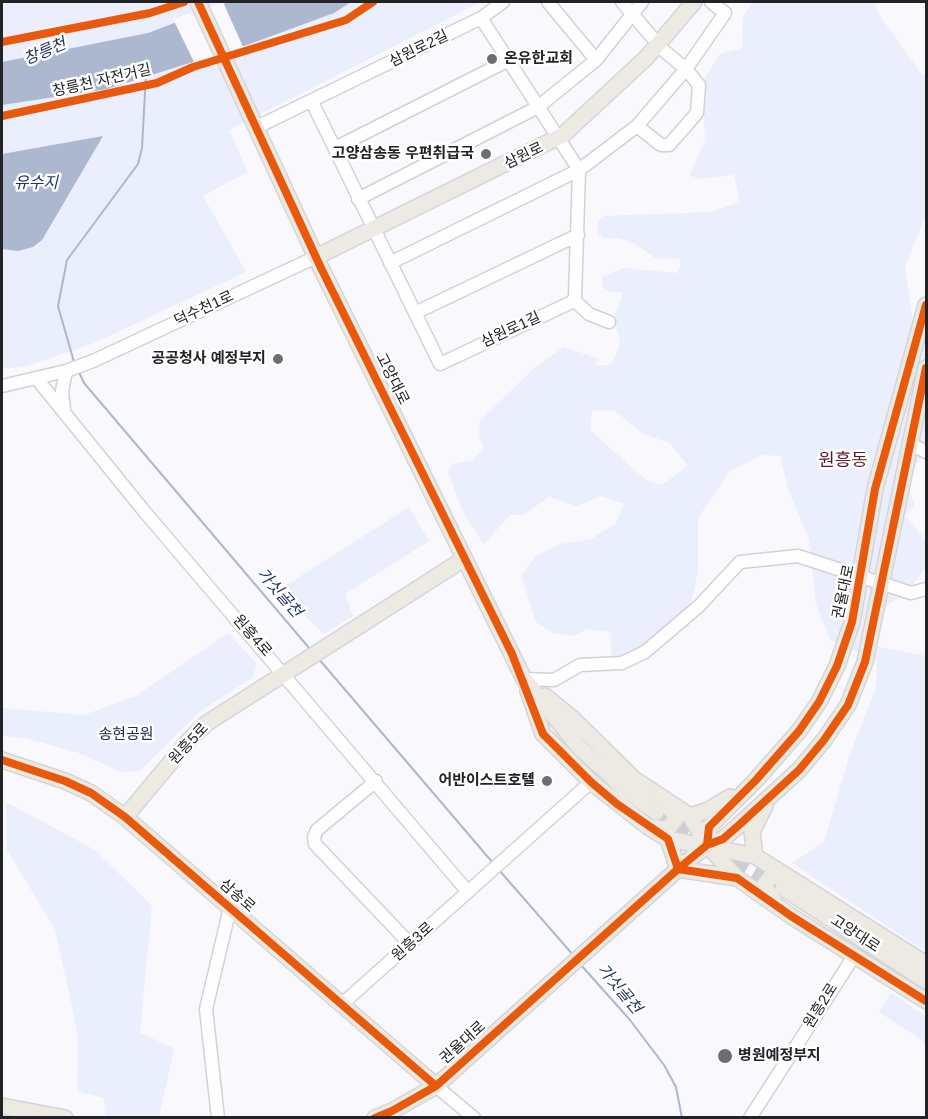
<!DOCTYPE html>
<html>
<head>
<meta charset="utf-8">
<style>
  body { margin:0 }
  #map { position:relative; width:928px; height:1119px; overflow:hidden; background:#f8f8fd; font-family:Arial,sans-serif }
  canvas { display:block }
  .frame { position:absolute; inset:0; border:3px solid #222326; pointer-events:none }
</style>
</head>
<body>
<div id="map">
<canvas width="928" height="1119"></canvas>
<div class="frame"></div>
</div>
<script>
const c = document.querySelector('canvas').getContext('2d');
c.lineJoin = 'round';
function fill(path, color) { c.fillStyle = color; c.fill(path, 'evenodd'); }
const toPath = rows => new Path2D(rows.map(r => 'M' + r).join(''));
function stroke(path, color, width, dash) { c.strokeStyle = color; c.lineWidth = width; c.lineCap = dash ? 'butt' : 'round'; c.setLineDash(dash || []); c.stroke(path); }
function label(font, color, halo, rows, align = 'center') {
  c.font = font + ' Arial,"Noto Sans KR",sans-serif'; c.lineWidth = 5; c.setLineDash([]); c.textBaseline = 'middle'; c.strokeStyle = halo; c.fillStyle = color; for (const [text, x, y, turn = 0] of rows) {
    c.save(); c.translate(x, y); c.rotate((+turn || 0) * Math.PI / 180); c.textAlign = isNaN(turn) ? turn : align; if (halo) c.strokeText(text, 0, 0); c.fillText(text, 0, 0); c.restore();
  }
}
fill(toPath([
  [2,2,481,2,229,130,248,172,203,196,246,272,94,343,27,366,2,369],
  [753,2,874,2,880,16,920,72,926,77,926,214,905,267,914,327,926,349,926,451,905,480,915,506,905,516,926,540,926,561,925,569,907,592,888,605,871,625,874,646,926,656,926,952,792,863,824,842,849,757,876,688,877,660,830,640,816,604,809,539,788,489,780,456,761,455,730,471,698,518,698,571,691,604,645,652,622,663,611,658,611,632,587,629,572,636,553,633,536,622,521,575,537,555,561,544,591,539,616,523,624,504,601,496,577,506,549,497,523,515,510,515,484,544,464,515,448,472,453,464,472,460,484,449,479,434,480,421,533,369,564,347,597,358,596,365,610,365,616,356,620,340,614,318,623,293,608,291,603,287,602,277,623,268,676,273,681,266,679,259,655,258,637,245,619,238,603,238,597,232,599,220,604,216,711,212,740,202,734,175,699,179,690,175,705,140,702,83,720,54,742,48,743,17],
  [614,410,643,434,670,443,688,466,662,485,647,481,590,430,592,411],
  [409,507,429,541,345,594,353,616,324,634,306,617,282,588],
  [228,633,257,664,253,677,198,713,140,771,121,772,79,753,25,738,2,736,2,708,84,715,136,696],
  [6,802,95,850,152,906,140,1033,174,1048,159,1117,105,1117,104,1098,77,1091,78,1035,55,929,7,850],
  [891,993,926,1016,926,1043,879,1012]
]), '#ebeefd');
fill(toPath([
  [229,2,351,2,334,13,247,45,107,89,2,105,2,62,148,33],
  [103,136,42,240,33,247,18,251,2,249,2,154]
]), '#acb7d0');
fill(toPath([
  [223,2,244,49,195,64,173,19]
]), '#f8f8fd');
stroke(toPath([
  [74,362,58,306,67,260,138,164,142,148,146,74],
  [78,370,84,383,310,649],
  [318,658,493,863],
  [499,870,574,956],
  [581,965,630,1020,664,1065,676,1087,682,1118]
]), '#acb7d0', 2);
stroke(toPath([
  [656,812,778,885]
]), '#cdcdd2', 15, [15, 8]);
const minor = toPath([
  [548,2,596,60],
  [622,2,663,50,686,69,699,85,697,113,669,145,661,145,637,126],
  [312,102,440,364,572,302,575,297,579,170,481,18],
  [257,127,481,18,503,2],
  [335,148,509,60],
  [358,199,538,107,596,60,642,2],
  [390,263,579,170,637,126,686,69,725,13,711,2],
  [574,300,589,314,609,322],
  [415,313,578,235],
  [37,379,144,511,468,892],
  [2,386,66,371,93,361,316,257],
  [64,410,62,391,66,371],
  [909,443,926,452],
  [524,679,554,680,580,665,622,663,645,652,699,606,740,562,798,556,911,593,926,589],
  [376,781,317,830,314,837,315,844,410,944],
  [342,1004,591,782],
  [436,1086,474,1118],
  [218,1118,206,1009,230,908],
  [750,1118,854,956]
]);
const major = toPath([
  [198,2,321,268,524,679,579,747,628,792,656,812],
  [316,257,563,135,647,57,694,2],
  [528,691,543,734,591,782,647,826,668,839,755,856,926,964],
  [545,696,572,718,634,779,690,816,707,845,737,878,791,916,926,1001],
  [2,760,65,781,91,793,125,817,436,1086],
  [690,816,708,810,730,797],
  [125,817,191,738,207,723,464,559],
  [653,827,667,830,677,817,666,804],
  [668,839,678,869,737,878],
  [707,845,709,827,756,780,799,731,819,702,837,666,852,622,875,489,926,305],
  [755,856,752,832,765,806],
  [783,888,926,981],
  [774,901,764,886,772,875,788,878],
  [2,1106,65,1118],
  [375,1118,392,1111,436,1086,678,869,707,845,723,839,739,825,799,770,824,740,848,705,865,662,926,368]
]);
stroke(minor, '#d2d2d6', 15);
stroke(major, '#d5d5d7', 18);
stroke(minor, '#fefeff', 12);
stroke(major, '#eceae3', 15);
stroke(toPath([
  [198,2,321,268,512,654,543,734,591,782,617,804,668,839,678,869,737,878,791,916,926,1001],
  [2,42,150,13,184,2],
  [2,116,157,83,193,67,346,20,373,2],
  [2,760,65,781,91,793,125,817,436,1086],
  [707,845,709,827,756,780,799,731,819,702,837,666,852,622,875,489,926,305],
  [375,1118,392,1111,436,1086,678,869,707,845,723,839,739,825,799,770,824,740,848,705,865,662,926,368]
]), '#e8590c', 8);
for (const [x, y, r, color] of [
  [492,59,6,"#6d6e71"],
  [486,154,6,"#6d6e71"],
  [278,359,6,"#6d6e71"],
  [547,781,6,"#6d6e71"],
  [725,1056,8,"#6d6e71"]
]) { const dot = new Path2D(); dot.arc(x, y, r, 0, 2 * Math.PI); c.fillStyle = color; c.fill(dot); stroke(dot, '#fff', 2); }
label('15px', '#222326', '#fff', [
  ["삼원로2길",419,49,-26],
  ["창릉천 자전거길",102,81,-13],
  ["삼원로",524,156,-26],
  ["덕수천1로",204,309,-25],
  ["삼원로1길",511,330,-25],
  ["고양대로",392,379,63],
  ["권율대로",844,592,-78],
  ["원흥4로",252,636,49],
  ["원흥5로",189,744,-47],
  ["삼송로",237,896,41],
  ["고양대로",855,934,33],
  ["원흥3로",413,942,-42],
  ["원흥2로",821,1006,-58],
  ["권율대로",463,1043,-42]
]);
label('bold 15px', '#222326', '#fff', [
  ["온유한교회",504,59,"left"],
  ["고양삼송동 우편취급국",474,154],
  ["공공청사 예정부지",266,359],
  ["어반이스트호텔",535,781],
  ["병원예정부지",738,1056,"left"]
], 'right');
label('15px', '#272756', '#fff', [
  ["송현공원",126,735]
]);
label('italic 16px', '#223662', '#fff', [
  ["창릉천",45,52,-23],
  ["유수지",36,184],
  ["가싯골천",279,593,49],
  ["가싯골천",619,989,50]
]);
label('18px', '#5a162b', '#fff', [
  ["원흥동",843,461]
]);
</script>
</body>
</html>
